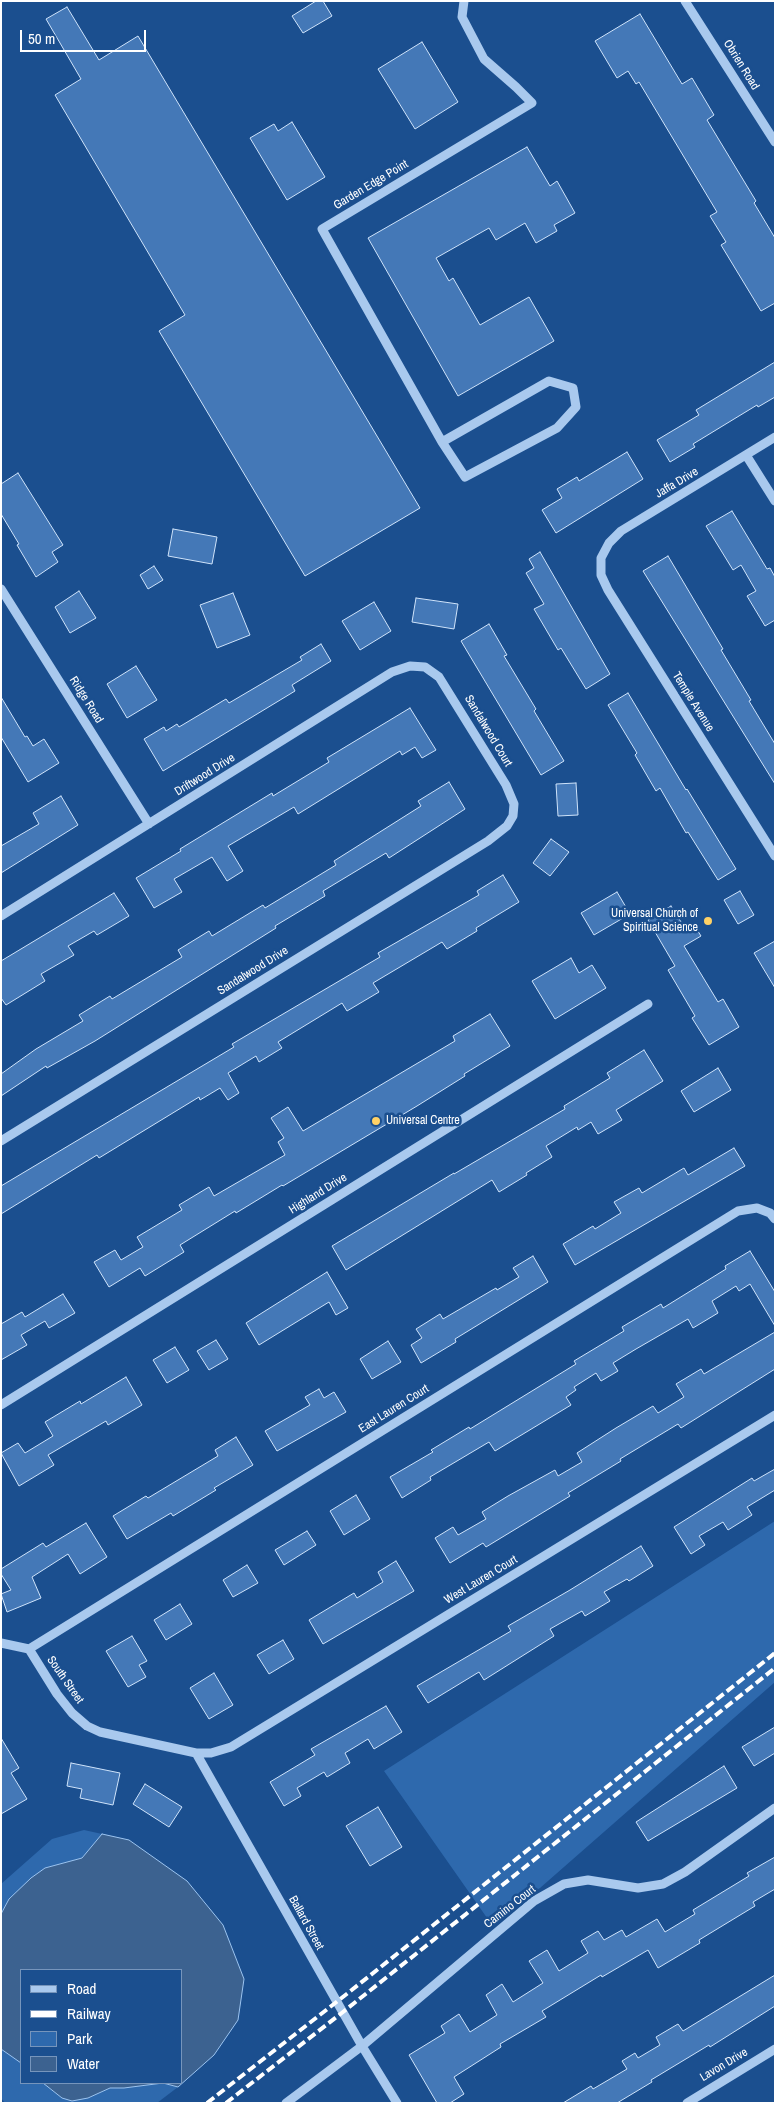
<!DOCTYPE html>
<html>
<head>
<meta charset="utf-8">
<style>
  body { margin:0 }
  #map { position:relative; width:776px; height:2104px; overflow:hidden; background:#1b4f8f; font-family:"Archivo Narrow",sans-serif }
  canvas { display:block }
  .frame { position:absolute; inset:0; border:2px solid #fff; pointer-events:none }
  .legend { position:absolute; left:20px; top:1969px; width:162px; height:115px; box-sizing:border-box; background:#1b4f8f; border:1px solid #7695bc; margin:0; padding:6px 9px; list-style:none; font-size:15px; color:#fff }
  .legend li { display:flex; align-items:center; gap:10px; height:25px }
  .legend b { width:25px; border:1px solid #7695bc }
  .scale { position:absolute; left:20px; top:30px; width:126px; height:22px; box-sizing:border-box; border:2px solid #fff; border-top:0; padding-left:6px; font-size:15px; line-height:18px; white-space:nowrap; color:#fff; -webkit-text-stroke:4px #1b4f8f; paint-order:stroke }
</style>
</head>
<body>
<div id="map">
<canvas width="776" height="2104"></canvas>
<div class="frame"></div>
<ul class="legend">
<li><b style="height:6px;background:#a9c9ee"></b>Road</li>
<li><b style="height:6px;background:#fff"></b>Railway</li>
<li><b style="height:14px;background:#2e69ad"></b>Park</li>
<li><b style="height:14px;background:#3c6290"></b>Water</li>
</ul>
<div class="scale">50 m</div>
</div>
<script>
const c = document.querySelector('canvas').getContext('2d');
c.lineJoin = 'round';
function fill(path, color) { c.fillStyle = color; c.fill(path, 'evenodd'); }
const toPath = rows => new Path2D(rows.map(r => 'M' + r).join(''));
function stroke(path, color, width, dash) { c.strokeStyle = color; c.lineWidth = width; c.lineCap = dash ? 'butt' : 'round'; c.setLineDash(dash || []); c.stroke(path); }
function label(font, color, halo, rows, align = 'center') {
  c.font = font + ' "Archivo Narrow",sans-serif'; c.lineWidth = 5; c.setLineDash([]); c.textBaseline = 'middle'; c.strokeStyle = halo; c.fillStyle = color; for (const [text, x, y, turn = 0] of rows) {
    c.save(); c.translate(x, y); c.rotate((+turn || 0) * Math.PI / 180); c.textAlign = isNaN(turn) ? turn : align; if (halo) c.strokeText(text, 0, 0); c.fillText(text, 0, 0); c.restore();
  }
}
fill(toPath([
  [775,1521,775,1682,540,1888,529,1894,492,1925,384,1771],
  [84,1830,102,1834,82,1858,45,1868,9,1899,1,1914,1,1884,52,1839],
  [1,2049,21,2063,21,2083,43,2083,62,2098,88,2098,110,2088,124,2088,163,2083,178,2087,157,2103,5,2103,1,2098]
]), '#2e69ad');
const water = toPath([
  [102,1834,129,1840,187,1881,223,1925,244,1979,238,2020,214,2055,178,2087,163,2083,124,2088,110,2088,88,2098,72,2101,62,2098,43,2083,181,2083,181,1970,21,1970,21,2063,1,2049,1,1914,9,1899,31,1878,45,1868,82,1858,102,1834]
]);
fill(water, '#3c6290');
stroke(water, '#9cc4f0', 1);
const building = toPath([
  [316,1,323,1,332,16,303,33,292,16,316,1],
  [67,7,99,60,138,36,420,508,305,576,159,331,185,315,55,95,81,79,46,19,67,7],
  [640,14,682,84,692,78,714,115,707,120,756,201,754,203,775,238,775,303,761,311,721,245,726,242,710,216,717,212,639,82,636,84,628,71,617,78,595,41,640,14],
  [422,42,458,102,415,129,378,69,422,42],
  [292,122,325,177,287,200,250,138,274,124,278,131,292,122],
  [527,147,550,186,557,181,575,213,554,225,557,231,536,243,525,223,496,240,489,228,436,258,449,281,453,278,480,325,529,297,554,341,458,396,368,238,527,147],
  [775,362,775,397,758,407,757,405,693,444,695,447,670,462,657,440,699,415,696,410,775,362],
  [627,452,643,479,556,533,542,510,562,498,557,489,577,477,579,481,627,452],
  [18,473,63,545,52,552,58,562,36,577,17,545,19,544,1,514,1,484,18,473],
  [732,511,767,569,770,568,775,577,775,620,765,626,747,596,756,591,741,565,733,570,706,526,732,511],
  [173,529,217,537,212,564,168,556,173,529],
  [540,552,610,674,586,689,561,648,558,650,534,609,544,604,526,573,534,568,529,559,540,552],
  [668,556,723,649,721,650,751,700,749,701,775,744,775,784,643,571,668,556],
  [154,566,163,580,148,589,140,575,154,566],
  [79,591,96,618,70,633,55,607,79,591],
  [233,593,250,635,217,648,200,605,233,593],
  [416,598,458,604,454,629,412,622,416,598],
  [374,602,391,631,360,650,342,621,374,602],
  [489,624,507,655,504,656,536,709,534,711,564,761,541,775,461,641,489,624],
  [321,644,331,661,292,685,295,691,163,771,144,739,164,727,166,731,177,724,179,727,226,699,229,703,302,660,300,657,321,644],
  [136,666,157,700,127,718,107,684,136,666],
  [628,693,686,790,687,789,736,869,718,880,688,832,686,833,660,788,656,791,635,755,637,753,608,705,628,693],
  [1,697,25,737,27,736,33,746,44,739,59,763,28,782,1,737,1,697],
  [410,708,436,750,422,758,415,747,402,755,400,751,298,814,294,807,228,846,243,871,227,881,212,857,174,879,182,892,154,908,136,878,181,851,180,849,272,793,273,796,329,762,327,758,410,708],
  [449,782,465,809,389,858,386,853,323,891,325,896,275,926,276,928,95,1041,47,1068,46,1066,1,1096,1,1074,36,1049,83,1021,79,1015,110,996,112,999,182,957,178,950,209,931,212,936,263,905,265,908,336,865,334,861,421,806,418,801,449,782],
  [576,783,578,815,558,816,556,784,576,783],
  [61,796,78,825,1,873,1,846,39,824,33,813,61,796],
  [551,839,569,852,550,876,533,863,551,839],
  [503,875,519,902,476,928,477,931,447,949,442,942,373,983,379,992,347,1011,342,1003,278,1042,282,1048,259,1062,256,1056,228,1073,239,1093,228,1100,220,1088,200,1100,199,1097,99,1158,97,1155,1,1214,1,1186,234,1047,232,1044,380,957,378,953,479,895,477,891,503,875],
  [740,891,754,915,738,924,724,900,740,891],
  [617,892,630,914,594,935,581,913,617,892],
  [114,893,129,916,97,935,94,931,68,946,74,955,41,974,45,981,6,1005,1,998,1,961,114,893],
  [671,906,686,930,694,925,701,936,684,946,718,1002,723,999,739,1027,709,1045,692,1018,695,1016,668,970,675,966,648,920,671,906],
  [775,941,775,988,754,953,775,941],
  [571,958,579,973,592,965,606,988,555,1019,532,981,571,958],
  [490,1014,510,1046,464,1074,465,1076,417,1106,283,1186,282,1185,236,1213,235,1211,180,1245,184,1252,145,1276,140,1268,109,1287,94,1262,115,1250,121,1260,143,1247,137,1237,182,1210,179,1205,209,1187,214,1196,285,1155,278,1142,284,1138,271,1118,288,1107,303,1131,455,1041,453,1036,490,1014],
  [644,1050,663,1081,616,1110,622,1120,598,1134,591,1122,578,1130,577,1127,546,1146,552,1157,526,1173,527,1175,499,1192,492,1180,346,1270,332,1246,454,1173,454,1174,565,1109,564,1106,610,1078,607,1073,644,1050],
  [718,1068,731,1090,694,1112,681,1091,718,1068],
  [734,1148,745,1166,575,1265,563,1244,593,1226,595,1229,621,1213,614,1202,639,1188,642,1193,684,1168,688,1175,734,1148],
  [750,1251,775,1292,775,1326,750,1284,739,1291,736,1286,712,1301,718,1313,693,1328,688,1319,636,1349,613,1363,618,1371,601,1381,596,1373,574,1387,576,1390,566,1397,571,1405,495,1451,489,1442,430,1477,431,1480,402,1498,390,1477,433,1452,431,1450,469,1427,470,1429,576,1364,574,1361,624,1331,622,1327,661,1304,663,1308,726,1269,725,1266,750,1251],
  [533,1256,548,1282,455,1339,456,1342,421,1363,411,1345,422,1338,416,1329,440,1314,443,1319,496,1288,497,1290,519,1277,513,1268,533,1256],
  [327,1272,348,1308,336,1315,329,1302,259,1345,246,1323,327,1272],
  [63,1294,75,1313,49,1328,45,1321,21,1335,27,1345,1,1360,1,1324,22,1312,25,1317,63,1294],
  [775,1332,775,1369,681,1428,678,1424,620,1459,621,1461,568,1493,570,1496,486,1547,483,1543,450,1563,435,1538,453,1527,458,1535,486,1519,482,1512,508,1496,555,1470,558,1476,582,1462,577,1453,616,1428,653,1406,658,1413,684,1397,676,1384,701,1369,704,1374,775,1332],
  [216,1340,228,1359,209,1370,197,1351,216,1340],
  [388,1341,401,1362,372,1379,360,1359,388,1341],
  [175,1347,189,1370,167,1383,153,1360,175,1347],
  [126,1377,142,1405,108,1425,106,1421,48,1455,54,1465,19,1486,1,1453,18,1443,25,1453,53,1436,45,1422,80,1401,81,1404,126,1377],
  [319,1389,324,1398,334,1392,346,1412,277,1451,265,1431,310,1405,305,1397,319,1389],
  [236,1437,253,1465,214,1488,216,1490,173,1516,171,1513,127,1539,113,1516,146,1496,148,1498,218,1456,215,1450,236,1437],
  [775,1469,775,1490,747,1507,752,1515,728,1530,723,1522,699,1536,705,1545,691,1554,674,1527,752,1478,754,1481,775,1469],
  [356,1495,370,1519,344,1535,330,1511,356,1495],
  [86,1523,107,1557,80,1574,68,1554,32,1577,41,1598,7,1612,1,1594,11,1590,1,1574,1,1569,43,1543,46,1547,86,1523],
  [307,1531,316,1545,284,1565,275,1550,307,1531],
  [641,1546,653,1566,629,1581,627,1579,604,1592,610,1601,585,1616,582,1611,550,1629,554,1636,484,1680,479,1672,428,1703,417,1686,511,1631,508,1626,570,1590,641,1546],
  [396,1561,414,1591,323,1644,309,1620,354,1593,357,1598,383,1582,378,1572,396,1561],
  [247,1565,258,1583,233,1597,223,1580,247,1565],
  [180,1604,192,1624,166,1640,154,1620,180,1604],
  [132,1636,147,1661,139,1665,146,1677,128,1687,106,1651,132,1636],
  [283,1640,294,1659,269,1674,257,1655,283,1640],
  [214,1673,233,1705,209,1719,190,1688,214,1673],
  [386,1706,402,1732,374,1749,368,1739,345,1753,350,1763,327,1777,324,1772,297,1788,301,1796,284,1806,270,1782,315,1755,311,1749,386,1706],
  [775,1727,775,1753,754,1766,742,1747,775,1727],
  [1,1738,19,1768,11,1773,27,1799,1,1814,1,1738],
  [71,1763,120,1773,113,1805,80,1798,82,1789,67,1786,71,1763],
  [724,1766,737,1788,648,1841,636,1822,724,1766],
  [145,1784,182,1807,169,1827,133,1804,145,1784],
  [378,1807,402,1847,370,1866,346,1826,378,1807],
  [775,1857,775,1889,753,1902,755,1906,699,1940,700,1943,658,1968,648,1950,602,1977,601,1975,542,2011,546,2017,500,2044,501,2047,454,2077,464,2094,450,2103,437,2103,409,2055,445,2033,441,2026,459,2014,470,2032,497,2015,486,1995,502,1984,513,2002,543,1983,529,1961,547,1950,559,1971,588,1953,581,1941,598,1931,604,1940,622,1930,626,1937,657,1919,665,1932,695,1914,693,1910,749,1876,747,1873,775,1857],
  [775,1975,775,2006,710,2047,709,2045,651,2080,652,2082,617,2103,563,2103,591,2086,593,2089,627,2069,622,2061,635,2053,638,2058,660,2045,656,2037,678,2024,683,2031,775,1975]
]);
fill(building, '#4478b7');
stroke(building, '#cfe3fa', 1);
stroke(toPath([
  [685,1,775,142],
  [775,437,621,531,609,543,601,558,601,575,608,590,775,856],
  [442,442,549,381,573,388,576,407,557,428,465,477,442,442,322,229,532,103,516,87,484,59,462,17,464,1],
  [746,455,775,501],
  [1,589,149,824],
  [1,916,392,672,410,666,425,667,439,677,506,785,514,804,513,816,507,826,488,841,1,1141],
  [1,1405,648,1004],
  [1,1643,29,1649,57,1694,72,1713,87,1726,100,1732,196,1753,211,1753,231,1747,775,1415],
  [29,1649,738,1211,757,1208,770,1213,775,1219],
  [196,1753,362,2046,397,2103],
  [286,2103,362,2046,534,1901,564,1884,588,1880,638,1888,663,1884,685,1872,775,1808],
  [687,2103,775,2049]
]), '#a9c9ee', 9);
stroke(toPath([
  [207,2103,348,1993,775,1653],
  [226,2103,343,2012,775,1668]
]), '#fff', 4, [9, 4]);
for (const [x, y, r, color] of [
  [708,921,5,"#ffd166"],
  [376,1121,5,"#ffd166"]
]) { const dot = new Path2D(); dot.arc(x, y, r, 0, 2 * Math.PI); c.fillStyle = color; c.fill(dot); stroke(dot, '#1b4f8f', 2); }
label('12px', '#fff', '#1b4f8f', [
  ["Obrien Road",741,65,58],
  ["Garden Edge Point",371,185,-31],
  ["Jaffa Drive",677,483,-31],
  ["Ridge Road",86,700,58],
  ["Temple Avenue",693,702,58],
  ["Sandalwood Court",488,731,59],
  ["Driftwood Drive",205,775,-32],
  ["Sandalwood Drive",253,971,-32],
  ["Highland Drive",318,1194,-32],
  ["East Lauren Court",394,1409,-32],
  ["West Lauren Court",481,1580,-31],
  ["South Street",65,1680,55],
  ["Camino Court",510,1907,-38],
  ["Ballard Street",306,1923,61],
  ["Lavon Drive",724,2065,-31]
]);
label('12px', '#fff', '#1b4f8f', [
  ["Universal Church of",698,914],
  ["Spiritual Science",698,928],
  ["Universal Centre",386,1121,"left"]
], 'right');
</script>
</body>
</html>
